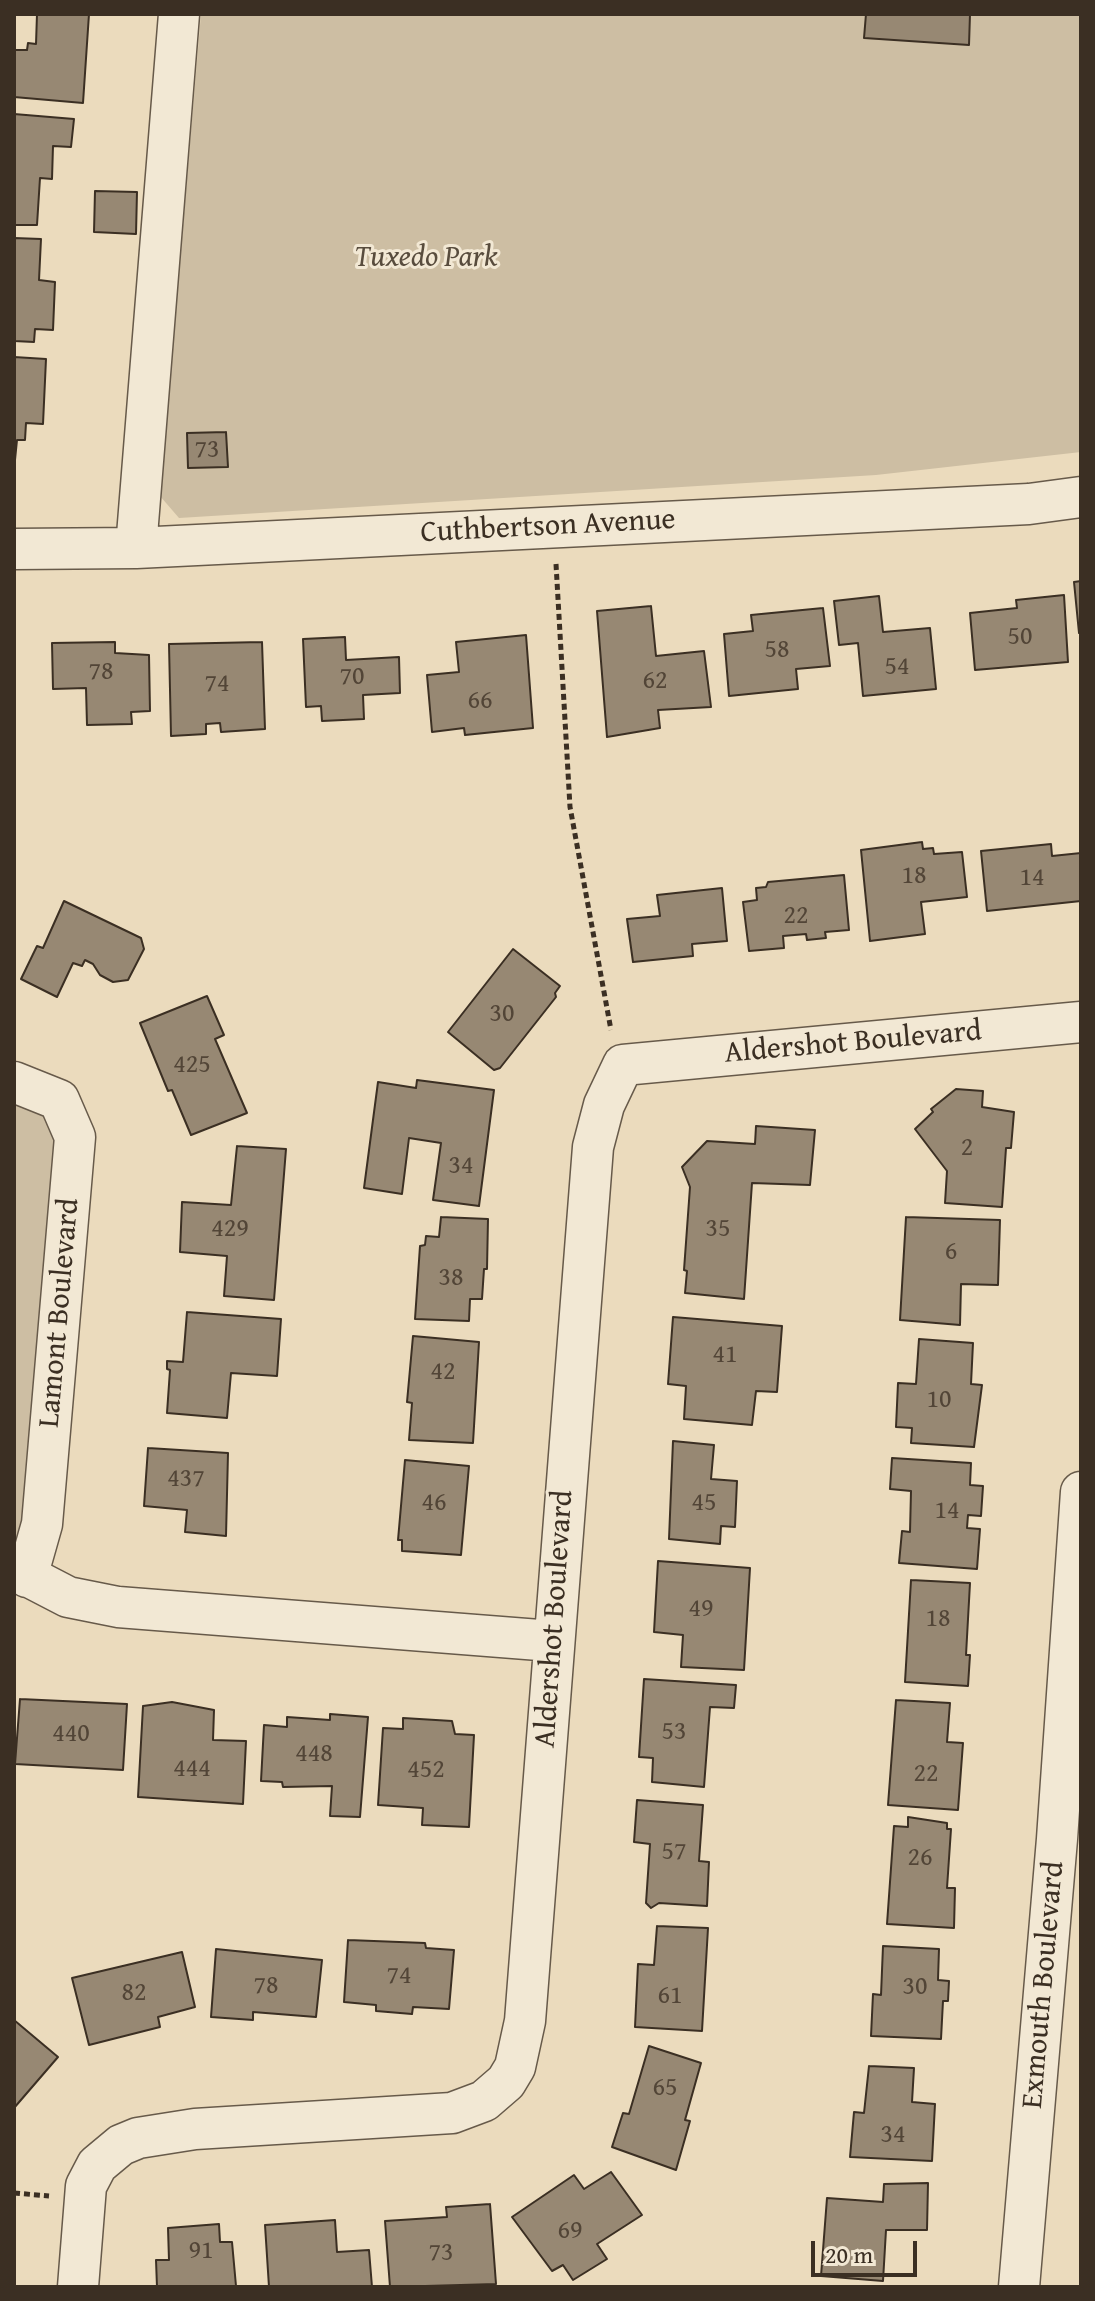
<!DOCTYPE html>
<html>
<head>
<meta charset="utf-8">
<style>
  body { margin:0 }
  #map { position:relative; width:1095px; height:2301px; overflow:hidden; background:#ebdbbd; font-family:"Gentium Book Plus",serif }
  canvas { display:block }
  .frame { position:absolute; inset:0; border:16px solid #3b2f23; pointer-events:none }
  .scale { position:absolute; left:811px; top:2241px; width:106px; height:36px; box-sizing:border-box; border:4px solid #3b2f23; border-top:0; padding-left:10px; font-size:24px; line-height:28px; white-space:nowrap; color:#3b2f23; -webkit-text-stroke:6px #f2e8d4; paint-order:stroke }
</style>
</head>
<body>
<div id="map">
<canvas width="1095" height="2301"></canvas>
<div class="frame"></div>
<div class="scale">20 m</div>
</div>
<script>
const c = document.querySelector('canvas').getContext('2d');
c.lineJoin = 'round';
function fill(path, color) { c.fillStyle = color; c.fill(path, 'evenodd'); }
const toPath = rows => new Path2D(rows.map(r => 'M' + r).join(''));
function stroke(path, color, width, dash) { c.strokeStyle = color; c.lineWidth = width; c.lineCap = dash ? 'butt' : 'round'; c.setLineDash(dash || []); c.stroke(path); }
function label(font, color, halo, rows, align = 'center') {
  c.font = font + ' "Gentium Book Plus",serif'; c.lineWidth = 6; c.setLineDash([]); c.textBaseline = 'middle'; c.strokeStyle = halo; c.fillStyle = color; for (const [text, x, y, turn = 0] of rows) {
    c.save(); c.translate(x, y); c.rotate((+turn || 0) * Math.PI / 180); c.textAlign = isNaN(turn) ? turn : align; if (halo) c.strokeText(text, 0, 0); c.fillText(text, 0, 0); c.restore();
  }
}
fill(toPath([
  [201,14,1081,14,1081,452,876,475,179,518,160,496],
  [14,1082,59,1100,42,1524,14,1569]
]), '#cdbea3');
const building = toPath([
  [37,14,89,14,83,103,14,97,14,50,27,50,28,43,36,44,37,14],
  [866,14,970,14,969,45,864,38,866,14],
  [14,114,74,119,71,147,53,146,52,179,40,178,37,225,14,225,14,114],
  [95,191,137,192,136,234,94,232,95,191],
  [14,238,41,239,39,280,55,282,53,330,35,329,34,342,14,341,14,238],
  [14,357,46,359,43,424,26,423,25,440,17,440,15,460,14,357],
  [226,432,228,467,188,468,187,433,226,432],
  [1081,581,1081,632,1079,633,1074,582,1081,581],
  [1064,595,1068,662,975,670,970,613,1017,608,1016,600,1064,595],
  [879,596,883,632,930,628,936,689,863,696,858,643,839,645,834,601,879,596],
  [651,606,656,656,704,651,711,707,658,710,660,728,607,737,597,611,651,606],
  [823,608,830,666,796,669,798,689,729,696,724,634,753,631,751,615,823,608],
  [526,635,533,728,465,735,464,728,432,732,427,675,459,672,456,642,526,635],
  [345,637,346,660,399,657,400,693,363,695,364,719,322,721,321,706,306,707,303,639,345,637],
  [115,642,115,653,149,655,150,711,131,712,132,724,87,725,86,688,53,689,52,643,115,642],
  [262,642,265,729,221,732,220,723,206,724,206,734,171,736,169,644,262,642],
  [922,842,923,849,933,848,934,854,962,852,967,897,921,902,925,934,870,941,861,850,922,842],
  [1051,844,1052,856,1081,853,1081,901,987,911,981,851,1051,844],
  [844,875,849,930,825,932,826,938,807,940,806,934,783,936,784,948,749,951,743,902,757,900,756,888,766,887,768,882,844,875],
  [722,888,727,941,692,944,693,956,633,962,627,919,660,916,657,895,722,888],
  [64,901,141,938,144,949,128,980,113,982,100,975,93,964,85,960,82,966,73,963,57,997,21,979,37,946,43,948,64,901],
  [513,949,560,986,555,993,556,997,500,1068,494,1070,448,1032,513,949],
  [207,996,224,1035,215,1039,247,1113,191,1135,172,1090,168,1091,140,1023,207,996],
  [417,1080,494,1090,479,1206,433,1200,441,1143,409,1138,402,1194,364,1188,378,1082,416,1088,417,1080],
  [956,1089,983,1091,982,1107,1014,1112,1011,1148,1006,1148,1002,1207,945,1203,947,1171,915,1129,933,1112,931,1109,956,1089],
  [756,1126,815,1130,810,1185,752,1183,744,1299,685,1293,687,1271,684,1270,690,1187,682,1167,707,1141,755,1144,756,1126],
  [237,1146,286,1149,274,1300,224,1296,227,1256,180,1252,182,1202,231,1205,237,1146],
  [441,1217,488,1219,487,1269,484,1269,482,1299,470,1299,469,1321,415,1319,420,1246,425,1245,426,1236,439,1237,441,1217],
  [906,1217,1000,1220,998,1285,961,1284,960,1325,900,1320,906,1217],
  [187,1312,281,1319,277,1376,231,1373,227,1418,167,1413,170,1370,167,1369,167,1361,183,1362,187,1312],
  [673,1317,782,1326,777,1392,756,1391,752,1425,684,1419,686,1386,668,1384,673,1317],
  [413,1336,479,1342,473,1443,409,1440,412,1403,407,1402,413,1336],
  [919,1339,973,1343,971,1384,982,1385,974,1447,911,1443,912,1428,896,1427,898,1383,916,1384,919,1339],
  [673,1441,714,1445,711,1479,737,1481,735,1527,721,1526,720,1544,669,1539,673,1441],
  [148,1448,228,1453,226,1536,185,1532,187,1510,144,1506,148,1448],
  [892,1458,971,1463,970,1485,983,1486,981,1516,968,1515,967,1528,980,1529,977,1569,899,1563,902,1531,910,1532,911,1491,890,1489,892,1458],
  [405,1460,469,1466,461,1555,402,1551,402,1540,398,1540,405,1460],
  [658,1561,750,1568,744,1670,681,1667,683,1635,654,1632,658,1561],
  [911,1580,970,1583,966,1655,970,1655,968,1686,905,1682,911,1580],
  [644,1679,736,1685,734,1708,710,1707,704,1787,652,1782,653,1758,639,1757,644,1679],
  [20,1699,127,1704,123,1770,15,1764,20,1699],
  [896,1700,950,1703,947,1742,963,1743,958,1810,888,1805,896,1700],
  [172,1702,214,1710,213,1740,246,1741,243,1804,138,1797,143,1706,172,1702],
  [330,1714,368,1717,360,1817,330,1816,332,1786,283,1787,282,1782,261,1781,264,1725,287,1727,287,1717,330,1720,330,1714],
  [403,1718,452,1721,455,1734,474,1735,469,1827,422,1825,423,1808,378,1805,383,1728,403,1729,403,1718],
  [637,1800,703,1805,699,1861,709,1862,707,1906,659,1903,651,1908,646,1903,650,1844,634,1842,637,1800],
  [908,1817,947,1823,947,1829,951,1829,947,1888,955,1888,954,1928,887,1924,894,1826,908,1827,908,1817],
  [657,1926,708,1928,702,2031,635,2027,638,1964,654,1965,657,1926],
  [348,1940,425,1943,426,1948,454,1950,449,2009,413,2007,412,2014,376,2011,376,2005,344,2002,348,1940],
  [883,1946,939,1949,938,1980,949,1981,948,2001,943,2001,941,2039,871,2036,873,1994,881,1995,883,1946],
  [216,1949,322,1960,316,2017,253,2012,253,2020,211,2017,216,1949],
  [182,1952,195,2007,158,2017,160,2027,89,2045,72,1978,182,1952],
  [14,2020,58,2057,14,2108,14,2020],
  [649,2046,701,2063,685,2120,690,2121,676,2170,612,2147,623,2113,629,2114,649,2046],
  [869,2066,914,2068,912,2102,935,2104,932,2161,850,2157,854,2112,864,2113,869,2066],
  [611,2172,642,2215,597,2244,607,2259,573,2280,563,2265,552,2271,512,2217,574,2175,584,2189,611,2172],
  [928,2183,927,2230,886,2230,883,2281,821,2276,827,2198,883,2202,884,2184,928,2183],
  [490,2204,496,2284,390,2287,385,2221,447,2217,446,2207,490,2204],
  [335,2220,337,2252,369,2250,372,2287,269,2287,265,2225,335,2220],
  [219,2224,220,2242,232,2242,236,2286,157,2287,156,2260,169,2260,168,2228,219,2224]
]);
fill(building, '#978873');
stroke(building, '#3b2f23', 2);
const minor = toPath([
  [136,548,179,14],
  [14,549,136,548,1029,504,1081,497],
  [14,1082,59,1100,75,1137,42,1524,27,1577],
  [14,1569,68,1597,118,1607,552,1641],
  [78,2287,86,2186,97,2165,121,2145,138,2138,195,2129,452,2113,484,2101,506,2082,515,2067,525,2021,593,1147,604,1105,623,1065,1081,1022],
  [1019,2287,1057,1839,1081,1492]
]);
stroke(minor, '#675a4a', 43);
stroke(toPath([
  [556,564,570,807,611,1030],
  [14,2193,49,2196]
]), '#3b2f23', 5, [6, 4]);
stroke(minor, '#f2e8d4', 40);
label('26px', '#524537', null, [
  ["73",207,450],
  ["50",1020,637],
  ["58",777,650],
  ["54",897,667],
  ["78",101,672],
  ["70",352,677],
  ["62",655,681],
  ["74",217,684],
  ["66",480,701],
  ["18",914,876],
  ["14",1032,878],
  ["22",796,916],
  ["30",502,1014],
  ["425",192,1065],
  ["2",967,1148],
  ["34",461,1166],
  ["429",230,1229],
  ["35",718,1229],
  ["6",951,1252],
  ["38",451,1278],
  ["41",725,1355],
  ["42",443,1372],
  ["10",939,1400],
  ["437",186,1479],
  ["46",434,1503],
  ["45",704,1503],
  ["14",947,1511],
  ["49",701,1609],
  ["18",938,1619],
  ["53",674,1732],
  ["440",71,1734],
  ["448",314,1754],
  ["444",192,1769],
  ["452",426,1770],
  ["22",926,1774],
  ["57",674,1852],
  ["26",920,1858],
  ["74",399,1976],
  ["78",266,1986],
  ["30",915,1987],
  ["82",134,1993],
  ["61",670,1996],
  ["65",665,2088],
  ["34",893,2135],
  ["69",570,2231],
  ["91",201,2251],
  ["73",441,2253]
]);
label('italic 30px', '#584c3d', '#f2e8d4', [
  ["Tuxedo Park",426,258]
]);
label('30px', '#3b2f23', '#f2e8d4', [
  ["Cuthbertson Avenue",548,527,-3],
  ["Aldershot Boulevard",853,1043,-5],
  ["Lamont Boulevard",60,1313,-85],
  ["Aldershot Boulevard",555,1619,-86],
  ["Exmouth Boulevard",1044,1985,-85]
]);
</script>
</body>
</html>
